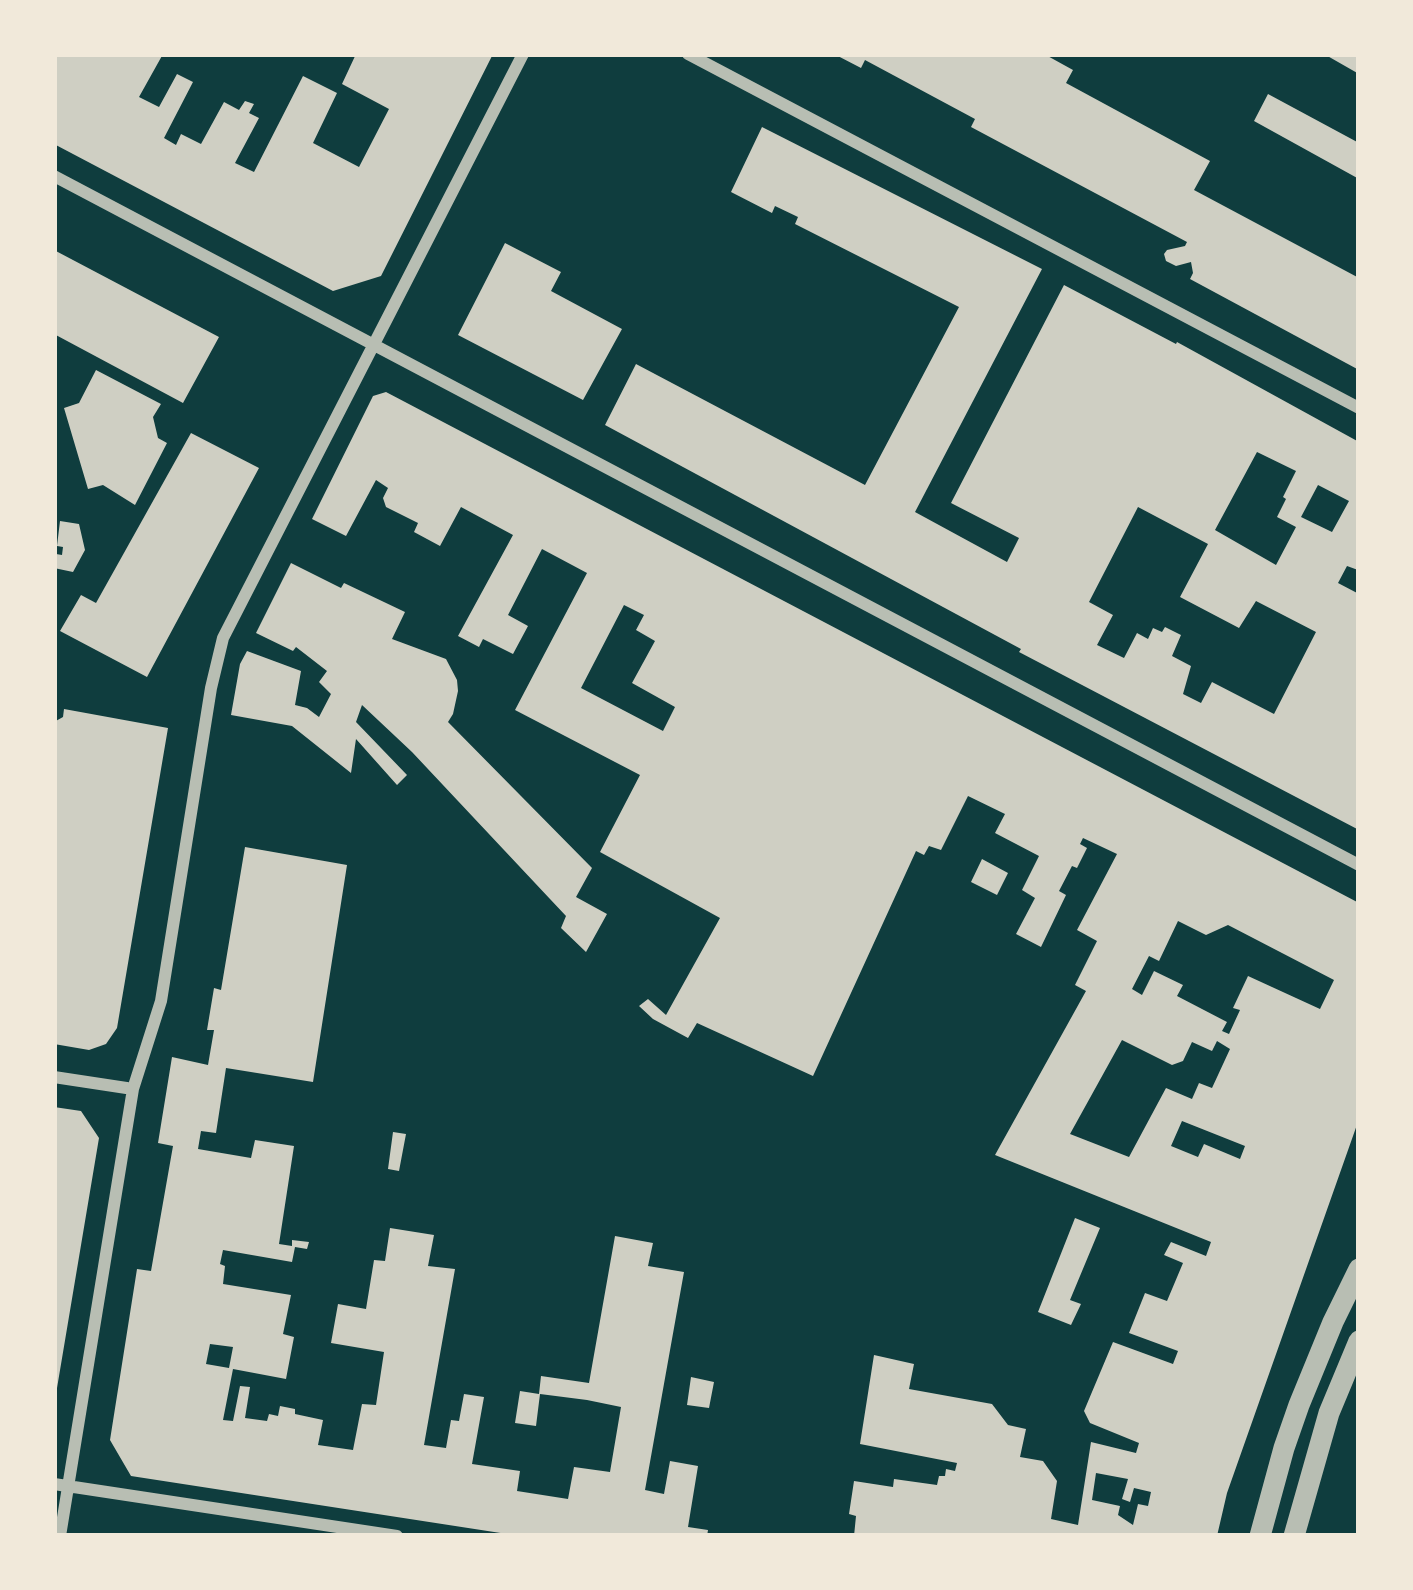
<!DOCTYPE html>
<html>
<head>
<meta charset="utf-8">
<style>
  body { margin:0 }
  #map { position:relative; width:1413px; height:1590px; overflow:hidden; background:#0f3d3e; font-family:"Noto Sans",sans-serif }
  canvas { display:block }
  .frame { position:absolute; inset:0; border:57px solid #f1e9da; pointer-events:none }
</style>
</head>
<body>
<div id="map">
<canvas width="1413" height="1590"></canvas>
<div class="frame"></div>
</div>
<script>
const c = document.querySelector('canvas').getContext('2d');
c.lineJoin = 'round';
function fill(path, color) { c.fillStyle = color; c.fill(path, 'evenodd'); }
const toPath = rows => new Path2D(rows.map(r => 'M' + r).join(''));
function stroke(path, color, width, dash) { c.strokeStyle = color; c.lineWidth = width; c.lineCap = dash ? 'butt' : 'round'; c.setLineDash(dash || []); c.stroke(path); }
fill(toPath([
  [54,54,163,54,139,97,159,107,177,74,193,82,164,138,176,145,181,134,201,144,224,102,239,110,245,101,254,104,249,113,259,118,235,163,254,172,303,76,337,93,313,143,359,167,389,109,342,84,356,54,493,54,381,276,333,291,54,144],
  [834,54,1044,54,1073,70,1066,83,1210,161,1194,190,1359,278,1359,370,1190,279,1193,273,1191,262,1176,266,1166,261,1164,254,1167,250,1185,246,1187,242,971,127,975,119,865,60,861,68],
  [1324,54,1359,54,1359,74],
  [1268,94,1359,143,1359,179,1254,121],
  [762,127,1042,269,915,512,1007,562,1019,538,951,503,1064,285,1176,344,1177,342,1359,442,1359,568,1358,570,1347,566,1338,583,1359,594,1359,830,1019,652,1021,649,605,425,636,364,865,485,959,307,795,224,798,217,775,206,772,213,731,192],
  [1257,452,1296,471,1283,497,1286,499,1277,517,1296,527,1276,565,1215,530],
  [1318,485,1349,501,1332,532,1301,517],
  [1138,507,1208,544,1180,597,1239,628,1256,601,1316,632,1274,714,1212,682,1201,703,1183,694,1191,666,1172,656,1181,635,1165,627,1162,632,1153,628,1148,639,1137,633,1124,658,1097,645,1113,615,1089,602],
  [505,243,561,272,551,291,622,329,583,400,458,335],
  [54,250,219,337,183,403,54,334],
  [96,370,161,404,153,417,158,438,167,443,135,505,103,485,88,489,64,408,79,403],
  [386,392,1359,903,1359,1119,1227,1493,1217,1536,854,1536,856,1516,849,1514,854,1481,893,1487,894,1479,937,1485,939,1476,945,1476,946,1469,955,1471,957,1463,860,1444,874,1355,914,1364,909,1389,992,1404,1008,1425,1026,1429,1020,1457,1043,1461,1057,1481,1051,1519,1078,1525,1091,1442,1136,1453,1139,1443,1090,1423,1084,1411,1113,1342,1173,1364,1178,1351,1129,1333,1145,1293,1167,1301,1183,1263,1164,1255,1171,1242,1206,1256,1211,1242,995,1155,1086,991,1075,985,1097,941,1077,930,1117,854,1083,838,1080,844,1087,848,1077,868,1072,866,1059,891,1066,895,1041,947,1016,934,1035,898,1022,890,1039,856,995,833,1005,814,968,796,941,850,929,846,924,855,916,851,813,1076,697,1023,688,1038,653,1019,639,1006,648,999,666,1015,720,918,600,852,640,775,515,710,587,573,542,549,508,615,528,626,513,654,483,639,479,647,458,636,513,535,461,507,440,546,414,532,418,523,386,507,383,498,388,488,376,480,346,536,312,519,373,396],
  [624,605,644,615,636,630,655,641,632,683,675,707,663,731,581,688],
  [1178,921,1206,935,1228,925,1334,980,1320,1009,1248,976,1233,1008,1240,1010,1229,1034,1222,1031,1227,1022,1177,996,1183,985,1154,971,1142,995,1132,989,1149,956,1159,961],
  [1122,1040,1172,1065,1183,1061,1192,1042,1212,1051,1217,1041,1230,1049,1212,1088,1199,1083,1192,1099,1166,1088,1129,1157,1070,1134],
  [1182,1121,1245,1146,1240,1159,1204,1144,1198,1157,1171,1146],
  [1096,1473,1128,1479,1122,1499,1130,1502,1134,1488,1151,1492,1148,1506,1138,1504,1133,1525,1118,1515,1120,1506,1092,1500],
  [191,433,259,468,147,677,60,631,81,595,96,603],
  [60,521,79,524,85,550,73,572,54,568,56,554,62,555,63,547,57,546],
  [291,563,341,588,344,583,405,612,392,639,446,659,457,680,458,691,453,714,448,722,592,868,576,897,607,914,586,952,561,928,566,916,550,899,412,752,362,705,356,722,407,775,397,785,356,739,351,773,292,726,231,715,240,664,247,651,301,671,295,705,307,708,319,717,331,694,319,682,327,671,296,647,293,651,256,633],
  [64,709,168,728,117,1028,106,1044,89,1050,54,1044,54,722,63,717],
  [245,847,347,865,313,1082,226,1068,216,1133,201,1131,198,1149,251,1158,255,1140,294,1146,279,1244,292,1246,292,1240,309,1242,307,1249,295,1247,292,1262,223,1250,220,1264,225,1266,223,1284,291,1295,283,1334,294,1337,286,1379,233,1369,223,1420,233,1421,240,1386,250,1387,245,1418,267,1421,269,1414,278,1416,280,1406,295,1409,295,1414,323,1420,318,1445,353,1450,362,1404,376,1405,384,1352,331,1343,338,1304,366,1309,374,1260,385,1261,390,1228,434,1235,428,1266,455,1269,424,1445,446,1448,451,1420,459,1421,464,1394,484,1397,472,1464,520,1471,517,1491,568,1499,574,1467,610,1472,621,1407,587,1400,540,1394,536,1426,515,1423,520,1391,539,1394,541,1376,589,1383,615,1236,653,1243,648,1266,684,1272,645,1490,664,1494,670,1461,698,1466,688,1527,708,1530,707,1536,520,1536,131,1476,110,1440,137,1269,151,1271,173,1146,158,1143,172,1057,208,1065,214,1030,207,1030,214,988,221,990],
  [210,1344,233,1347,229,1368,206,1364],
  [982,859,1008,873,997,895,971,882],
  [54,1107,81,1111,99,1138,56,1394,54,1393],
  [393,1132,406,1134,399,1171,388,1169],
  [1075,1218,1100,1228,1070,1300,1081,1304,1071,1325,1038,1312],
  [691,1377,714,1382,709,1408,687,1405]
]), '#cfcfc3');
stroke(toPath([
  [688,54,1359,408],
  [54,176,1359,865],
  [54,1077,133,1089],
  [54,1484,397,1536],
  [60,1536,133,1089,161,1001,211,688,223,638,523,54]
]), '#b8beb3', 12);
stroke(toPath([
  [1260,1536,1284,1448,1299,1405,1333,1322,1359,1269],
  [1294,1536,1329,1413,1359,1341]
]), '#b8beb3', 21);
</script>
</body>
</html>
